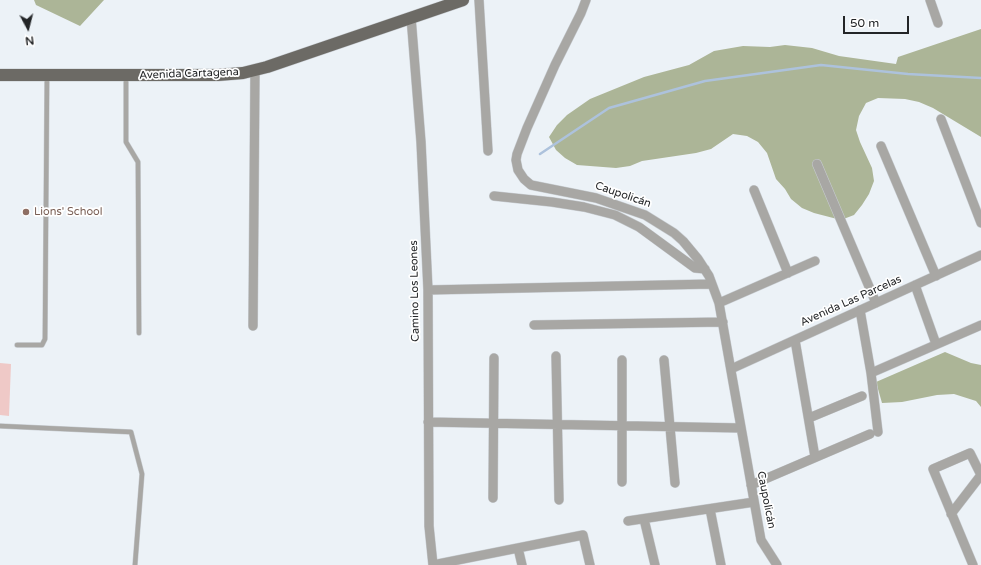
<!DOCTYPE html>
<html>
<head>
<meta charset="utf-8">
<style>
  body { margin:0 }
  #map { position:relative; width:981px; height:565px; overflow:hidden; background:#ecf2f7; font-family:"Varela Round",sans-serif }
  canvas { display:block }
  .north { position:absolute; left:8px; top:8px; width:40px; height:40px; -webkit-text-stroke:3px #fff; paint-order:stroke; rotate:173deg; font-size:11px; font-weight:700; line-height:16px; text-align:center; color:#232527 }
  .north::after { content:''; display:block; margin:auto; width:14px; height:18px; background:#232527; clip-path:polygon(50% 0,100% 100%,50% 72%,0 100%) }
  .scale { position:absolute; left:843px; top:16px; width:66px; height:18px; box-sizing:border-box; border:2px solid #232527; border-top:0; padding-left:5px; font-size:12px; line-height:14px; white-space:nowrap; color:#232527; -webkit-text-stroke:3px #fff; paint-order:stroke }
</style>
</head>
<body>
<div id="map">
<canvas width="981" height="565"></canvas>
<div class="north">N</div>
<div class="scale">50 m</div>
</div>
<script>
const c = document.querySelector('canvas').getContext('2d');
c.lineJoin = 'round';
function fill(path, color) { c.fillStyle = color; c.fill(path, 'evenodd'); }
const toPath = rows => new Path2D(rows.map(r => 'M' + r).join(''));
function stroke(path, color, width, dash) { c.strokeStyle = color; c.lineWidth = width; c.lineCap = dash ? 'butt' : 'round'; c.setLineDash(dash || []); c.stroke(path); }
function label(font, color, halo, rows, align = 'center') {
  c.font = font + ' "Varela Round",sans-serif'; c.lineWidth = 3.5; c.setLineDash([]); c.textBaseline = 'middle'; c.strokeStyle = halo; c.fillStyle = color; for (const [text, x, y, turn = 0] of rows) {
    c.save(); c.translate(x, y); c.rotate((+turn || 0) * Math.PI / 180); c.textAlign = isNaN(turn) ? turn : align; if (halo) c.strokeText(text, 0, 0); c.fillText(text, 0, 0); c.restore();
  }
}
fill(toPath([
  [34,0,104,0,80,26,36,5],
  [981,29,981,137,933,108,919,102,905,99,878,98,866,103,859,116,856,130,860,142,872,168,874,181,869,194,862,205,854,215,841,220,814,213,802,208,791,199,785,189,776,179,767,153,758,142,747,136,733,134,711,149,696,153,642,161,630,166,616,168,577,165,565,158,556,150,549,137,557,125,567,115,590,99,644,77,689,65,714,51,743,46,770,47,785,45,812,48,839,56,896,64,898,57],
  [945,352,971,363,981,365,981,407,976,401,954,394,937,395,902,402,882,403,876,382]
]), '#acb597');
stroke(toPath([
  [540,154,609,108,705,81,821,65,908,74,981,78]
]), '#adc2dc', 2.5);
fill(toPath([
  [0,363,11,364,9,416,0,415]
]), '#efc9c7');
const lane = toPath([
  [126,75,126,142,138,162,139,333],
  [17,345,42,345,45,339,47,75],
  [0,426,131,432,142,474,135,565]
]);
const street = toPath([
  [479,0,488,151],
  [586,0,581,13,555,65,527,128,517,154,516,160,518,170,524,179,531,185,596,198,645,215,674,233,683,241,698,259,709,276,719,303,761,540,777,565],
  [930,0,938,23],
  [411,17,421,142,428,290,429,526,433,565],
  [941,119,981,223],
  [881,146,936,276],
  [817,164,876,303],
  [754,190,788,273],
  [494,196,552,202,584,207,615,215,639,227,695,268,705,269],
  [915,285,936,344],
  [428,290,712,284],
  [719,303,815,261],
  [860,310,871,373,878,432],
  [534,325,723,322],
  [253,326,255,70],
  [795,340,815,457],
  [556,356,559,500],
  [622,360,622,482],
  [664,360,675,483],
  [731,369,981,255],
  [871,373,981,325],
  [809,418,862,396],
  [428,422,741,428],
  [751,485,870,434],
  [493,498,494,358],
  [710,509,721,565],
  [951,514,981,475],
  [644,519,655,565],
  [628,521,754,502],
  [518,548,522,565],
  [433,565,583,535,590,565],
  [973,565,933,469,970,453,981,475]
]);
const primary = toPath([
  [0,75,218,75,243,73,267,67,463,0]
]);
stroke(lane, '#c8cdd2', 5.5);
stroke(street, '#c8cdd2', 10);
stroke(primary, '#c8cdd2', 13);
stroke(lane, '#a8a7a4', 4.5);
stroke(street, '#a8a7a4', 9);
stroke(primary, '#6c6a65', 12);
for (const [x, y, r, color] of [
  [26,212,4,"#8d6e63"]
]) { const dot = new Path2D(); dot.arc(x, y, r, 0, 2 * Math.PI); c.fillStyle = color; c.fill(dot); stroke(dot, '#fff', 1.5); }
label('11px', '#232527', '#fff', [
  ["Avenida Cartagena",189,74,-2],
  ["Caupolicán",623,195,19],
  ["Camino Los Leones",415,291,-91],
  ["Avenida Las Parcelas",851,301,-24],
  ["Caupolicán",766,500,79]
]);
label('11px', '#785e54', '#fff', [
  ["Lions' School",34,212]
], 'left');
</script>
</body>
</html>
